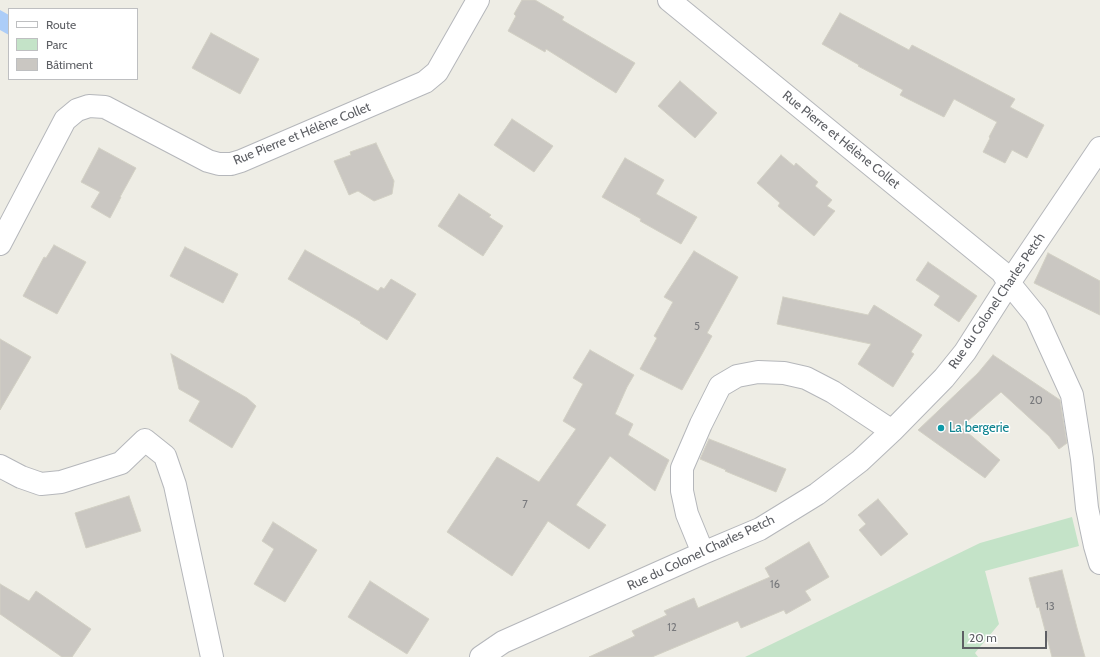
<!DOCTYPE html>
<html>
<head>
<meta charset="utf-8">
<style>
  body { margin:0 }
  #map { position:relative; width:1100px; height:657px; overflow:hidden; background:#eeede5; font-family:Cabin,sans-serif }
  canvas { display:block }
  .legend { position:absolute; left:8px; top:8px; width:130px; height:72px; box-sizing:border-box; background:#fff; border:1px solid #bebfc1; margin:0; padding:5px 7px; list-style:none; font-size:12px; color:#5d5f64 }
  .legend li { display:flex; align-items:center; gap:8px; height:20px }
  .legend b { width:20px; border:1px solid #bebfc1 }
  .scale { position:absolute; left:962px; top:631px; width:85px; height:18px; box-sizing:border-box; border:2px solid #5d5f64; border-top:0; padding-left:5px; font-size:12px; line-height:14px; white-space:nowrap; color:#5d5f64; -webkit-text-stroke:3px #fff; paint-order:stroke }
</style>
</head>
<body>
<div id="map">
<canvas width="1100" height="657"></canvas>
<ul class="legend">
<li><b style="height:5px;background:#fff"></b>Route</li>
<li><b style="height:11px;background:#c4e3c8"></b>Parc</li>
<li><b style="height:11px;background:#cac7c2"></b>Bâtiment</li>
</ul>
<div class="scale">20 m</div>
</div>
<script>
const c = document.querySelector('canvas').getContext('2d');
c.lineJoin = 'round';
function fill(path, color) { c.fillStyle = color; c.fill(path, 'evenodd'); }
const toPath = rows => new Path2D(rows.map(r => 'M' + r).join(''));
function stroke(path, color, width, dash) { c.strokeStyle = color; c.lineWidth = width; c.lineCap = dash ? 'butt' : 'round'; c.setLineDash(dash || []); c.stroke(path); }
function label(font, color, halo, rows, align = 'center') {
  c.font = font + ' Cabin,sans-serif'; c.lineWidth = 3; c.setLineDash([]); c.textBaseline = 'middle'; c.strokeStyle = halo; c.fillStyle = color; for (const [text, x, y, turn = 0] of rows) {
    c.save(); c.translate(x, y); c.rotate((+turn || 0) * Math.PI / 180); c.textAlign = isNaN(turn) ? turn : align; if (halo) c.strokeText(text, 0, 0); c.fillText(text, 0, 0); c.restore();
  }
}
fill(toPath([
  [1072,517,1079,546,985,571,999,624,975,653,978,657,745,657,980,543]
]), '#c4e3c8');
fill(toPath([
  [0,10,9,15,9,35,0,30]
]), '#accdf8');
const building = toPath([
  [522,0,535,0,564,17,562,20,635,63,616,93,546,49,545,52,508,31,516,16,514,14,522,0],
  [840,13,909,50,912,45,1015,99,1010,107,1044,125,1027,158,1012,150,1005,163,983,152,990,138,989,137,997,122,954,99,944,117,900,95,903,90,858,66,859,65,822,44,840,13],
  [211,33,259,59,240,94,192,68,211,33],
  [680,81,717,113,695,138,658,106,680,81],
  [512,119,553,146,534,172,494,145,512,119],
  [376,143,394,181,392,194,374,201,358,191,349,195,334,161,351,155,350,152,376,143],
  [99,148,136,168,120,197,121,197,110,218,91,207,100,192,81,182,99,148],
  [781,155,794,166,796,163,818,182,815,186,832,200,827,206,835,211,814,236,778,206,780,203,757,183,781,155],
  [625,158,664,180,656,194,697,217,681,244,640,221,641,219,602,197,625,158],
  [459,194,491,215,489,217,503,226,483,256,438,226,459,194],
  [54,245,86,262,57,314,23,296,44,257,46,258,54,245],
  [185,247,238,274,223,303,170,276,185,247],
  [305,250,378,291,381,287,384,289,391,279,416,294,387,340,360,323,361,322,288,279,305,250],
  [694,251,738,277,707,333,712,336,682,390,640,369,657,338,654,336,673,302,664,297,694,251],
  [1048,253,1100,281,1100,315,1034,283,1048,253],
  [928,262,977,296,959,322,934,305,940,296,916,280,928,262],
  [783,297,868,315,874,305,922,335,911,352,914,354,893,387,858,364,871,344,777,324,783,297],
  [0,339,31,357,0,410,0,339],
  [590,350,634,375,627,387,615,414,633,424,628,435,669,460,655,491,610,456,576,505,606,525,589,549,548,521,512,576,447,532,497,457,539,482,576,429,563,421,583,384,573,378,590,350],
  [171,354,247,398,256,406,232,448,189,421,200,401,179,389,171,354],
  [993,355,1060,400,1067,443,1059,449,1049,436,1001,392,961,427,1000,460,985,478,918,430,978,373,993,355],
  [709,439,786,469,776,492,725,471,726,470,700,459,709,439],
  [129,496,141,531,86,548,75,513,129,496],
  [878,499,908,534,881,556,859,530,866,524,858,515,878,499],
  [273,522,317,550,285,602,254,584,274,549,262,541,273,522],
  [809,542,829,577,805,591,811,600,786,614,784,610,741,628,738,621,652,657,589,657,635,636,632,631,667,615,664,611,694,598,698,608,770,577,765,568,809,542],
  [1062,570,1077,628,1085,657,1052,657,1039,607,1037,608,1029,578,1062,570],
  [370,581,429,619,407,654,348,617,370,581],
  [0,584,29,601,36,591,91,629,72,657,62,657,0,614,0,584]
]);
fill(building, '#cac7c2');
stroke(building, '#d2d0c4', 1);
const minor = toPath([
  [669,0,1002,272,1009,283],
  [0,244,65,120,77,110,89,106,105,107,208,161,219,164,231,164,241,161,425,82,437,72,478,0],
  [0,466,21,477,41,484,61,482,121,463,145,440,165,456,175,485,212,657],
  [703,553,687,514,682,491,682,468,701,424,720,386,737,376,758,372,784,373,806,378,833,392,892,431],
  [481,657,503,642,703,553,760,529,817,494,860,461,892,431,944,378,965,352,1009,283,1100,148]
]);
const tertiary = toPath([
  [1009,283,1036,316,1072,395,1082,459,1087,508,1095,546,1100,563]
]);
stroke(minor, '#b5b7bb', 24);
stroke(tertiary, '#b5b7bb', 24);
stroke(minor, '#fff', 22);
stroke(tertiary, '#fff', 22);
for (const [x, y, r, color] of [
  [941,428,4,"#0f9aa8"]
]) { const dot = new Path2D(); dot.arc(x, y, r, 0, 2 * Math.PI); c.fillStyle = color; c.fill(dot); stroke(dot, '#fff', 1.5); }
label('11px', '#78797c', null, [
  ["5",697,327],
  ["20",1036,401],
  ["7",525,505],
  ["16",775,585],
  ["13",1050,607],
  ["12",672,628]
]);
label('13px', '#5d5f64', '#fff', [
  ["Rue Pierre et Hélène Collet",302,134,-22],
  ["Rue Pierre et Hélène Collet",841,140,39],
  ["Rue du Colonel Charles Petch",997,301,-56],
  ["Rue du Colonel Charles Petch",701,553,-25]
]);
label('13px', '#0d838f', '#fff', [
  ["La bergerie",949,428]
], 'left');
</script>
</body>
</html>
